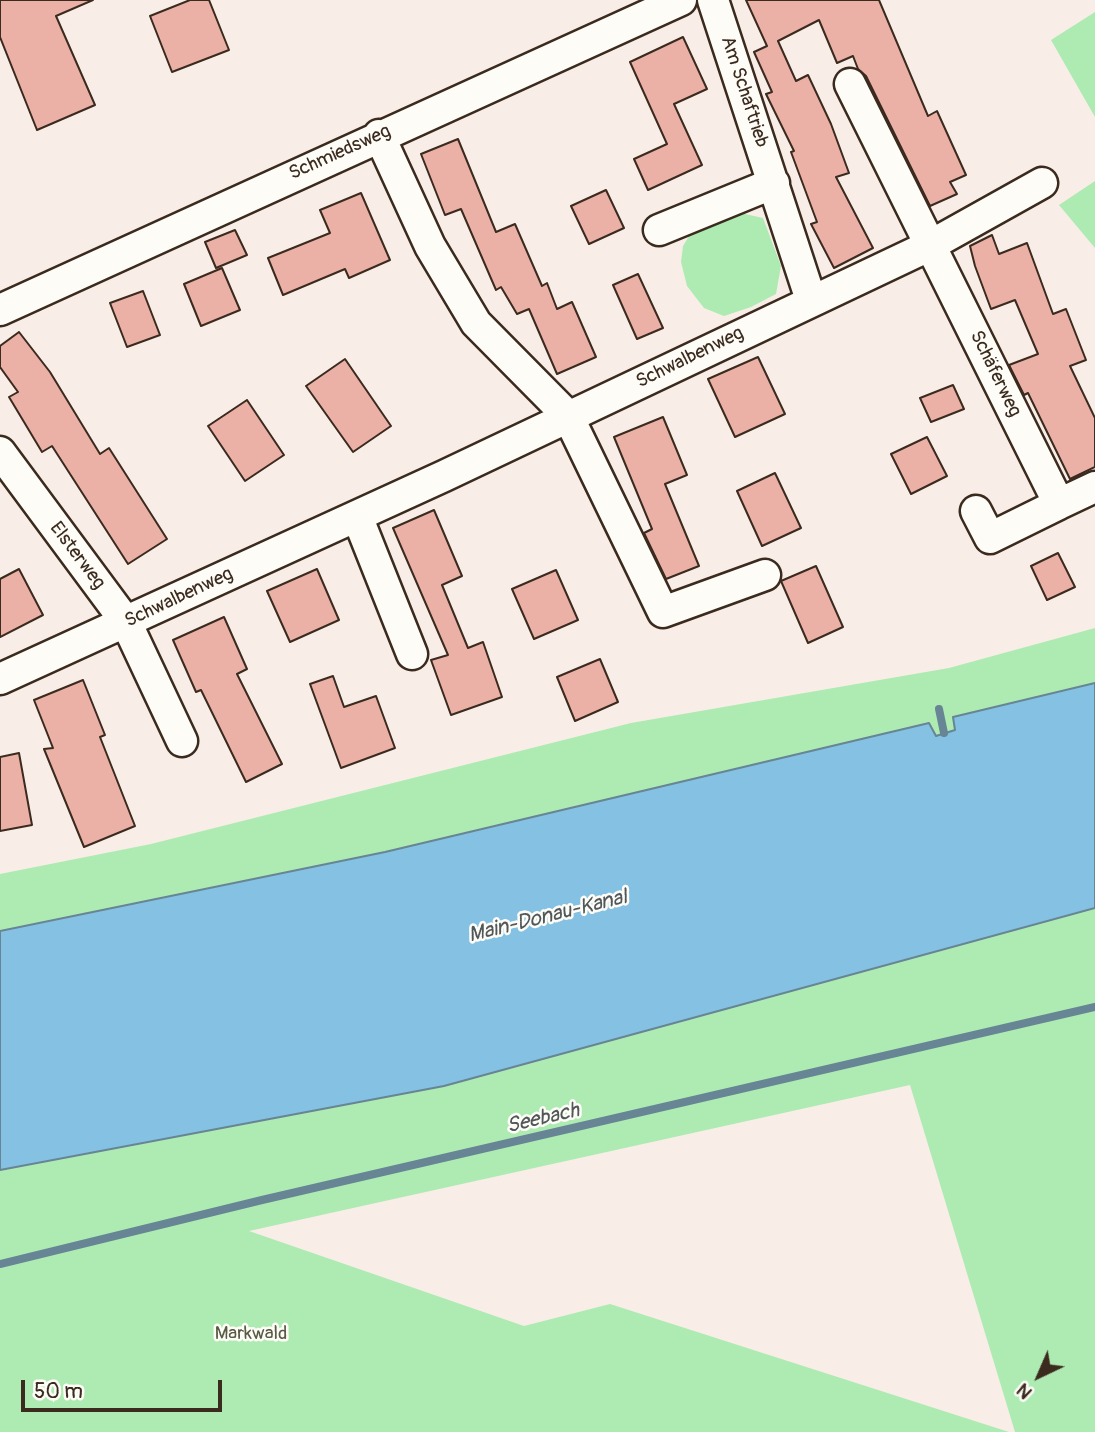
<!DOCTYPE html>
<html>
<head>
<meta charset="utf-8">
<style>
  body { margin:0 }
  #map { position:relative; width:1095px; height:1432px; overflow:hidden; background:#f9ede7; font-family:Pangolin,sans-serif }
  canvas { display:block }
  .north { position:absolute; left:1004px; top:1341px; width:70px; height:70px; -webkit-text-stroke:5px #fdfcf7; paint-order:stroke; rotate:224deg; font-size:19px; font-weight:700; line-height:28px; text-align:center; color:#3b2a1e }
  .north::after { content:''; display:block; margin:auto; width:24px; height:32px; background:#3b2a1e; clip-path:polygon(50% 0,100% 100%,50% 72%,0 100%) }
  .scale { position:absolute; left:21px; top:1380px; width:201px; height:32px; box-sizing:border-box; border:4px solid #3b2a1e; border-top:0; padding-left:9px; font-size:21px; line-height:24px; white-space:nowrap; color:#3b2a1e; -webkit-text-stroke:5px #fdfcf7; paint-order:stroke }
</style>
</head>
<body>
<div id="map">
<canvas width="1095" height="1432"></canvas>
<div class="north">N</div>
<div class="scale">50 m</div>
</div>
<script>
const c = document.querySelector('canvas').getContext('2d');
c.lineJoin = 'round';
function fill(path, color) { c.fillStyle = color; c.fill(path, 'evenodd'); }
const toPath = rows => new Path2D(rows.map(r => 'M' + r).join(''));
function stroke(path, color, width, dash) { c.strokeStyle = color; c.lineWidth = width; c.lineCap = dash ? 'butt' : 'round'; c.setLineDash(dash || []); c.stroke(path); }
function label(font, color, halo, rows, align = 'center') {
  c.font = font + ' Pangolin,sans-serif'; c.lineWidth = 5; c.setLineDash([]); c.textBaseline = 'middle'; c.strokeStyle = halo; c.fillStyle = color; for (const [text, x, y, turn = 0] of rows) {
    c.save(); c.translate(x, y); c.rotate((+turn || 0) * Math.PI / 180); c.textAlign = isNaN(turn) ? turn : align; if (halo) c.strokeText(text, 0, 0); c.fillText(text, 0, 0); c.restore();
  }
}
fill(toPath([
  [1095,12,1095,117,1051,40],
  [1095,181,1095,248,1059,205],
  [736,212,763,218,781,266,776,294,751,307,724,316,704,308,687,286,681,262,683,246,694,228],
  [1095,628,1095,683,953,717,955,730,935,736,929,723,385,852,0,931,0,874,151,844,631,723,949,668],
  [1095,908,1095,1432,1015,1432,910,1085,249,1231,524,1326,610,1304,1009,1432,0,1432,0,1170,444,1086]
]), '#adebb2');
const water = toPath([
  [1095,683,1095,908,444,1086,0,1170,0,931,385,852,929,723,936,736,955,730,953,717,1095,683]
]);
fill(water, '#84c1e3');
stroke(water, '#678594', 2);
stroke(toPath([
  [939,709,944,733],
  [0,1264,262,1200,1095,1007]
]), '#678594', 8);
const building = toPath([
  [0,0,93,0,56,16,95,105,37,130,0,37,0,0],
  [190,0,209,0,229,50,172,72,150,16,190,0],
  [746,0,879,0,928,116,937,111,966,175,950,182,957,194,930,206,866,76,858,69,853,56,837,63,819,20,778,41,796,81,808,75,831,124,849,173,836,177,873,248,834,268,811,224,817,222,791,152,794,151,766,94,772,92,754,52,767,46,746,0],
  [683,37,707,89,674,104,702,165,648,190,634,159,667,144,630,62,683,37],
  [458,139,496,232,515,224,542,286,547,283,557,309,572,302,596,357,557,374,529,309,517,314,501,287,496,290,461,209,445,215,421,154,458,139],
  [606,190,624,228,589,244,571,206,606,190],
  [361,193,390,260,349,278,345,269,283,295,268,258,330,233,320,210,361,193],
  [235,230,247,255,216,268,205,242,235,230],
  [992,235,999,254,1027,243,1053,314,1066,309,1086,360,1070,366,1095,418,1095,467,1070,479,1028,393,1024,395,1009,365,1038,354,1015,300,991,309,975,266,970,246,992,235],
  [222,268,240,310,201,326,184,284,222,268],
  [638,274,663,328,637,339,613,285,638,274],
  [143,291,160,335,127,347,110,303,143,291],
  [19,332,50,372,100,454,109,448,167,539,128,564,52,446,42,452,9,397,18,392,0,367,0,346,19,332],
  [758,357,785,414,735,437,708,379,758,357],
  [345,359,391,426,353,452,306,386,345,359],
  [953,385,964,409,931,422,920,398,953,385],
  [247,400,284,455,245,481,208,426,247,400],
  [663,417,687,475,665,484,699,566,666,579,644,533,652,529,614,437,663,417],
  [927,437,947,476,911,494,891,454,927,437],
  [775,473,801,528,762,546,737,491,775,473],
  [434,510,462,576,442,585,468,648,483,642,502,697,451,715,431,660,448,655,393,528,434,510],
  [1058,553,1075,587,1047,600,1031,566,1058,553],
  [816,566,843,627,808,643,781,581,816,566],
  [19,569,43,615,0,637,0,579,19,569],
  [317,569,339,620,290,642,267,591,317,569],
  [556,570,578,620,534,639,512,589,556,570],
  [224,617,247,669,237,674,282,764,246,782,201,690,196,692,173,640,224,617],
  [600,659,618,702,575,721,557,677,600,659],
  [333,676,344,707,376,696,395,748,341,768,310,684,333,676],
  [83,680,105,735,100,737,135,826,84,847,44,749,53,748,34,700,83,680],
  [19,753,32,825,0,831,0,757,19,753]
]);
fill(building, '#ebb1a7');
stroke(building, '#3b2a1e', 2);
const street = toPath([
  [713,0,811,300],
  [850,84,1059,504,1095,487],
  [379,135,430,246,476,323,568,416,663,612,765,575],
  [659,230,774,183],
  [0,310,681,0],
  [0,452,126,622,182,741],
  [976,511,990,538,1059,504],
  [357,516,412,654],
  [0,679,444,476,931,245,1042,183]
]);
stroke(street, '#3b2a1e', 35);
stroke(street, '#fdfcf7', 30);
label('19px', '#3b2a1e', '#fdfcf7', [
  ["Am Schaftrieb",744,92,72],
  ["Schmiedsweg",340,153,-24],
  ["Schwalbenweg",690,358,-26],
  ["Schäferweg",995,374,64],
  ["Elsterweg",77,556,53],
  ["Schwalbenweg",179,598,-25]
]);
label('19px', '#585a43', '#fdfcf7', [
  ["Markwald",251,1334]
]);
label('italic 21px', '#515759', '#fdfcf7', [
  ["Main-Donau-Kanal",548,917,-14],
  ["Seebach",543,1119,-13]
]);
</script>
</body>
</html>
